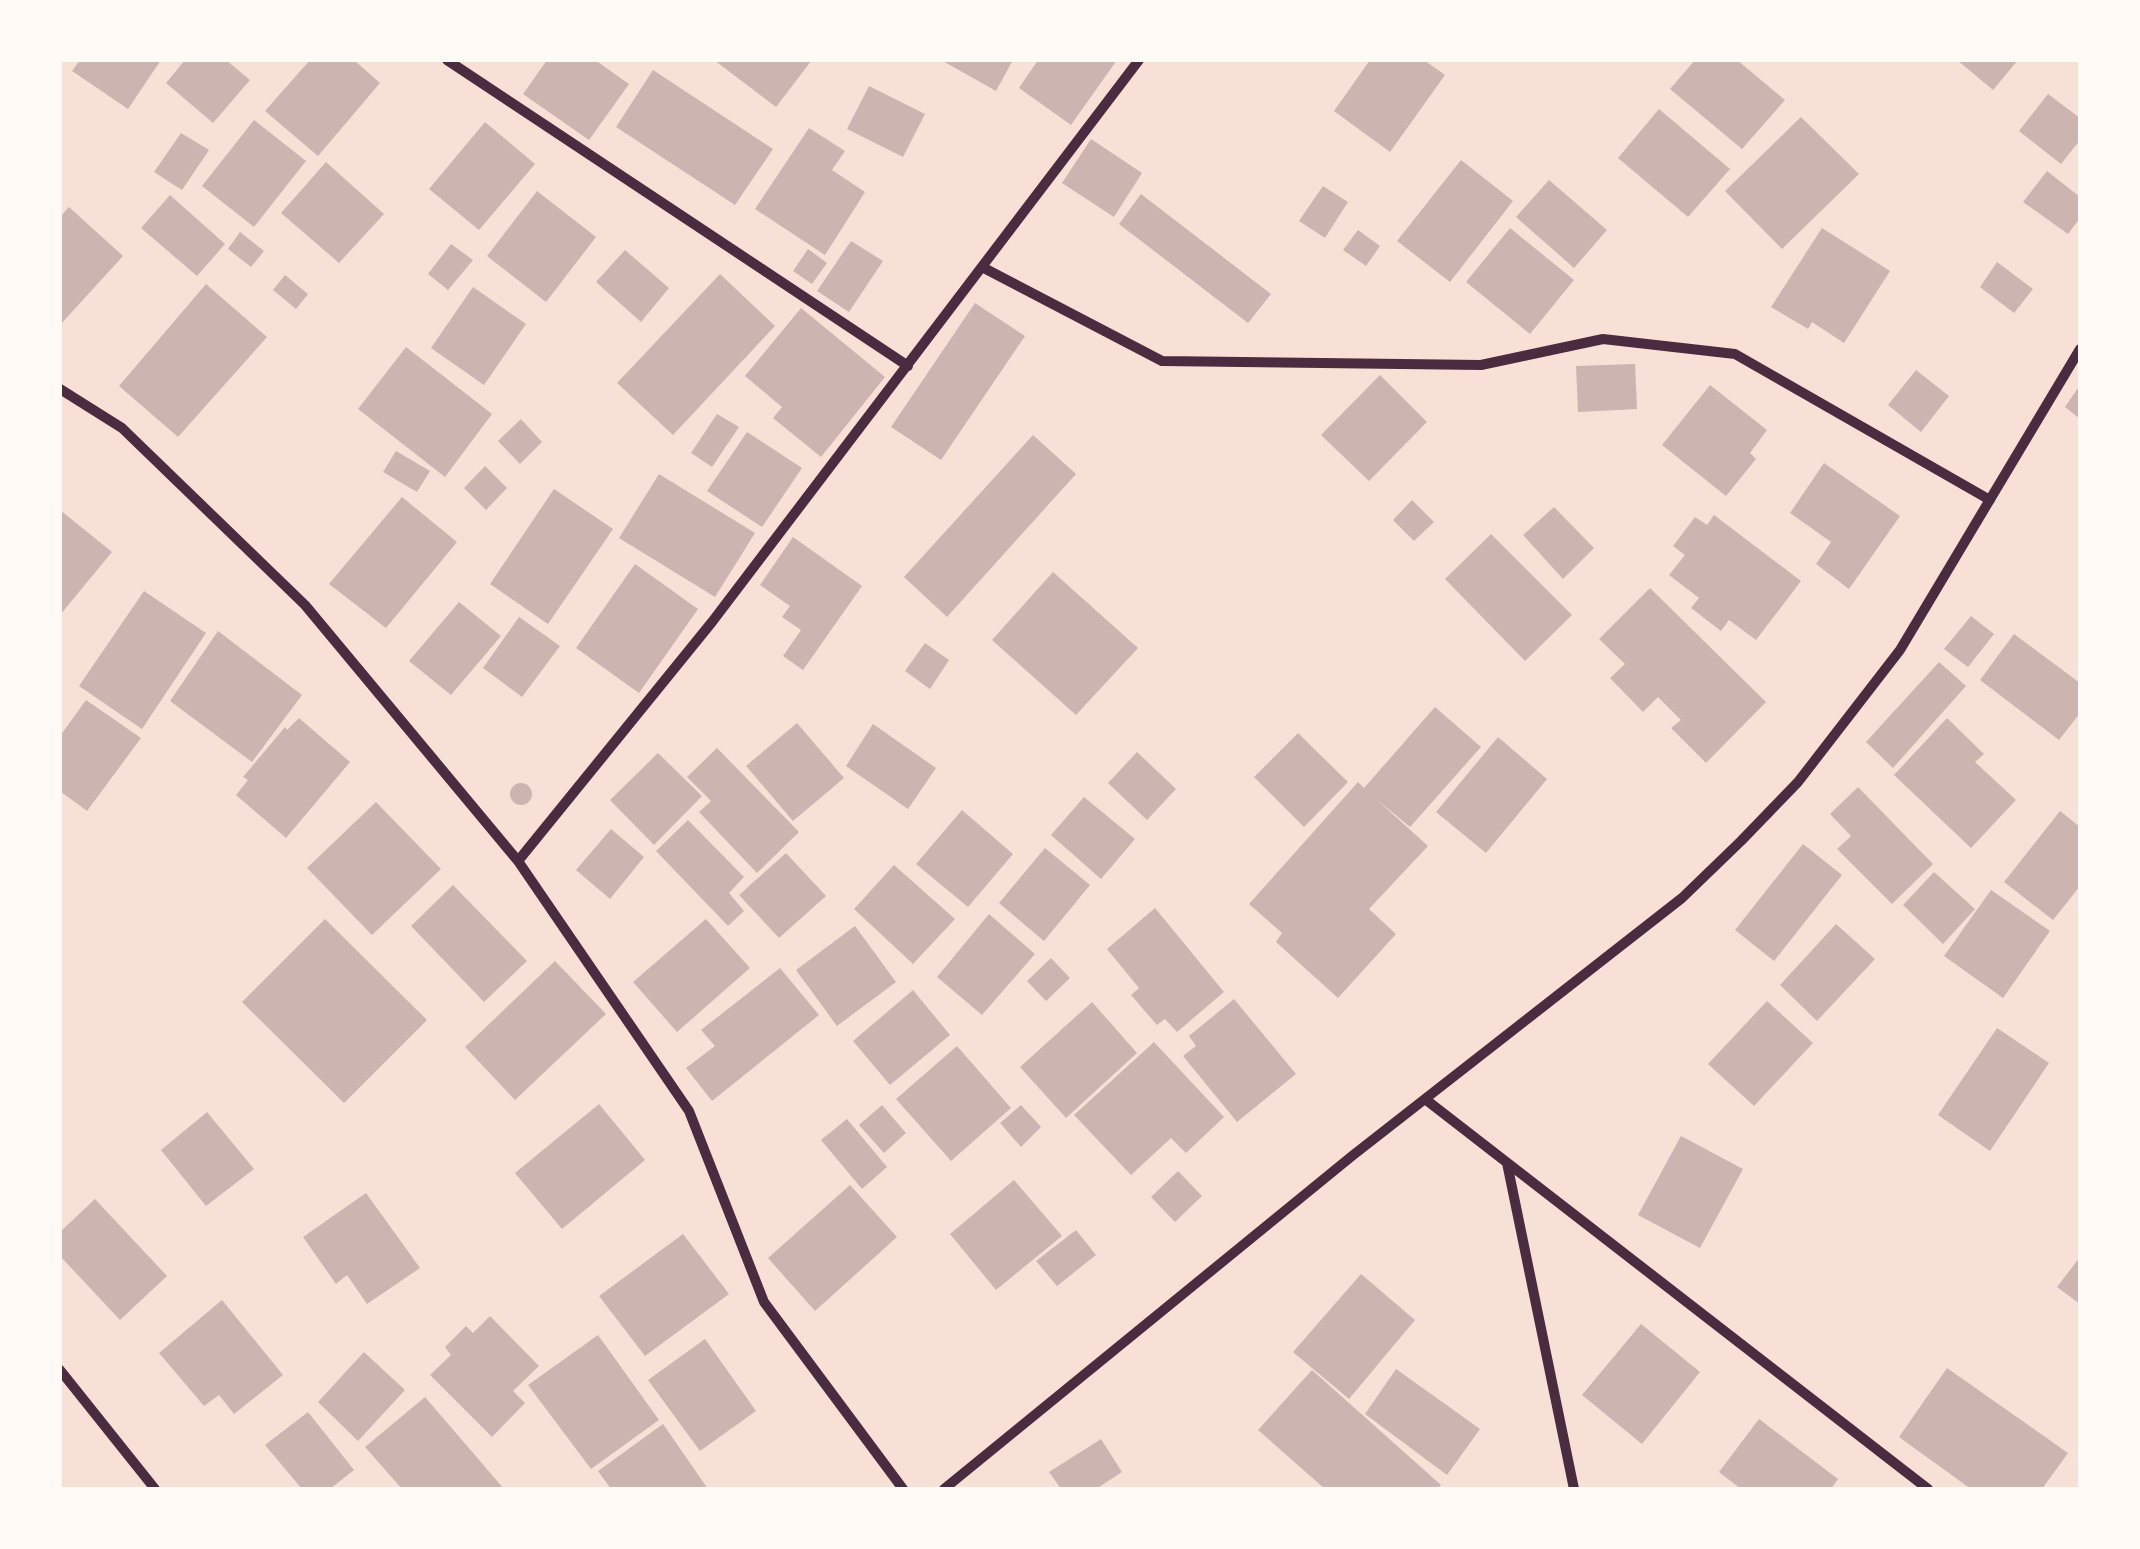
<!DOCTYPE html>
<html>
<head>
<meta charset="utf-8">
<style>
  body { margin:0 }
  #map { position:relative; width:2140px; height:1549px; overflow:hidden; background:#f7e1d7; font-family:Manrope,sans-serif }
  canvas { display:block }
  .frame { position:absolute; inset:0; border:62px solid #fffaf5; pointer-events:none }
</style>
</head>
<body>
<div id="map">
<canvas width="2140" height="1549"></canvas>
<div class="frame"></div>
</div>
<script>
const c = document.querySelector('canvas').getContext('2d');
c.lineJoin = 'round';
function fill(path, color) { c.fillStyle = color; c.fill(path, 'evenodd'); }
const toPath = rows => new Path2D(rows.map(r => 'M' + r).join(''));
function stroke(path, color, width, dash) { c.strokeStyle = color; c.lineWidth = width; c.lineCap = dash ? 'butt' : 'round'; c.setLineDash(dash || []); c.stroke(path); }
fill(toPath([
  [80,60,161,60,128,109,72,71],
  [185,60,226,60,250,80,213,123,166,83],
  [310,60,354,60,380,83,318,156,265,111],
  [547,60,595,60,629,84,589,140,523,94],
  [714,60,812,60,776,107],
  [941,60,1013,60,996,91],
  [1038,60,1117,60,1071,125,1019,88],
  [1370,60,1424,60,1445,75,1390,152,1334,111],
  [1695,60,1737,60,1785,100,1742,149,1670,89],
  [1957,60,2018,60,1993,90],
  [653,70,773,149,735,205,616,127],
  [869,86,925,114,903,157,847,129],
  [2048,94,2080,118,2080,140,2061,164,2019,131],
  [1659,109,1730,169,1688,217,1618,158],
  [1801,117,1859,174,1782,249,1725,191],
  [254,120,306,161,254,227,202,186],
  [485,122,535,164,479,230,429,189],
  [809,128,845,151,832,170,865,192,825,255,755,209],
  [181,133,209,150,182,190,154,172],
  [1091,139,1142,173,1114,217,1062,183],
  [1461,160,1513,201,1450,282,1397,241],
  [326,162,384,214,339,263,281,213],
  [2047,171,2080,197,2080,218,2068,234,2023,202],
  [1549,180,1607,230,1574,268,1516,217],
  [1323,186,1348,202,1325,238,1299,221],
  [537,191,596,237,546,302,487,256],
  [1141,194,1271,294,1248,323,1119,224],
  [170,195,225,244,197,276,141,228],
  [69,207,123,256,60,325,60,217],
  [1510,228,1574,280,1530,334,1466,282],
  [1822,228,1890,271,1844,343,1812,322,1808,329,1771,307],
  [1358,230,1380,246,1366,266,1343,250],
  [240,232,264,251,251,267,228,249],
  [851,241,883,261,849,312,817,291],
  [451,244,473,260,448,290,428,274],
  [808,249,827,263,812,284,793,271],
  [625,250,669,288,641,322,596,282],
  [1997,262,2033,289,2014,313,1980,287],
  [720,274,775,326,673,435,617,383],
  [285,275,308,294,296,309,273,290],
  [206,284,267,337,178,437,119,386],
  [473,287,526,324,484,385,431,348],
  [975,303,1025,336,941,460,891,427],
  [801,308,885,377,821,457,773,418,782,407,745,376],
  [406,347,492,414,445,477,358,409],
  [1635,364,1637,409,1578,412,1576,366],
  [1916,370,1949,396,1921,432,1888,405],
  [1380,375,1427,422,1369,481,1321,435],
  [1710,385,1767,430,1750,453,1756,459,1726,496,1662,445],
  [2080,385,2080,419,2065,407],
  [717,414,739,427,712,467,691,453],
  [521,419,542,442,520,464,498,441],
  [747,432,802,468,762,527,707,491],
  [1033,435,1076,474,947,617,904,577],
  [396,451,430,471,417,492,383,472],
  [1824,463,1900,516,1849,589,1816,564,1831,542,1790,513],
  [485,466,507,488,486,510,464,488],
  [659,474,755,533,715,597,619,538],
  [554,489,613,529,548,624,490,584],
  [402,497,457,542,386,628,329,584],
  [1412,500,1434,522,1414,541,1393,520],
  [1554,507,1594,548,1563,579,1523,535],
  [60,510,112,552,60,615],
  [1714,515,1801,581,1756,640,1729,620,1721,631,1691,608,1699,598,1669,575,1685,555,1673,546,1695,517,1707,525],
  [1491,534,1572,615,1525,661,1445,579],
  [793,537,862,586,803,670,783,656,801,630,782,617,790,606,760,585],
  [635,564,698,609,639,693,576,648],
  [1053,572,1138,648,1076,715,992,640],
  [1650,588,1766,702,1706,763,1671,728,1681,720,1658,697,1643,712,1610,678,1625,664,1599,639],
  [144,591,206,633,142,729,79,686],
  [459,602,501,636,451,695,409,661],
  [1971,616,1994,634,1968,667,1944,649],
  [519,617,560,646,522,697,483,668],
  [218,631,302,695,252,762,170,701],
  [2014,634,2080,683,2080,713,2059,740,1980,680],
  [925,643,949,660,930,689,905,671],
  [1939,662,1966,686,1893,768,1866,742],
  [86,700,141,738,87,811,60,791,60,736],
  [1435,707,1481,747,1410,827,1375,798,1428,846,1369,909,1396,934,1338,998,1276,942,1282,933,1249,904,1358,782,1364,788],
  [299,718,350,762,286,838,236,795,248,780,243,777,285,727,287,730],
  [1947,718,1984,754,1975,762,2016,800,1971,848,1894,775],
  [797,723,844,778,793,821,746,766],
  [873,724,936,768,908,809,846,766],
  [1298,733,1348,782,1304,827,1254,777],
  [1498,737,1547,779,1486,853,1436,812],
  [717,748,799,832,757,873,699,812,711,801,687,777],
  [1137,752,1176,789,1147,820,1108,783],
  [658,753,702,796,654,845,610,800],
  '510 794a11 11 0 1 1 22 0a11 11 0 1 1-22 0Z',
  [1858,787,1933,864,1892,904,1837,849,1851,836,1830,814],
  [1084,797,1135,839,1101,879,1051,835],
  [376,802,441,869,372,935,307,868],
  [962,810,1013,854,968,907,916,864],
  [2060,811,2080,827,2080,886,2053,920,2004,882],
  [688,820,744,877,729,893,744,911,728,926,656,851],
  [611,829,644,857,610,899,576,870],
  [1803,844,1842,875,1774,961,1735,930],
  [1045,848,1090,885,1044,941,999,903],
  [786,853,826,896,779,938,739,895],
  [894,865,955,919,913,964,854,909],
  [1934,872,1975,909,1943,944,1903,905],
  [453,885,527,961,484,1002,411,926],
  [1991,890,2050,931,2003,998,1944,956],
  [1155,908,1224,992,1177,1032,1165,1019,1157,1025,1131,995,1139,988,1107,949],
  [989,914,1035,954,982,1015,937,977],
  [325,919,427,1020,344,1103,242,1002],
  [706,919,750,968,677,1032,633,982],
  [1836,924,1875,959,1817,1021,1780,985],
  [855,926,896,982,837,1026,796,970],
  [1051,958,1070,978,1046,1001,1027,981],
  [555,961,606,1014,515,1100,465,1047],
  [780,968,819,1015,712,1101,686,1068,715,1046,701,1030],
  [913,990,950,1035,890,1085,853,1041],
  [1234,999,1296,1074,1237,1122,1183,1056,1196,1046,1189,1036],
  [1767,1001,1813,1043,1754,1106,1708,1064],
  [1092,1002,1137,1053,1066,1118,1020,1067],
  [1997,1028,2049,1063,1990,1151,1938,1115],
  [1154,1042,1224,1117,1186,1153,1171,1138,1131,1175,1074,1115],
  [957,1046,1011,1108,951,1161,896,1099],
  [599,1104,645,1160,562,1229,515,1173],
  [882,1105,906,1133,884,1153,859,1125],
  [1021,1105,1041,1127,1021,1147,1000,1123],
  [207,1112,254,1169,206,1206,161,1150],
  [847,1119,887,1167,862,1189,821,1140],
  [1681,1136,1743,1169,1700,1248,1638,1215],
  [1178,1171,1202,1196,1175,1222,1151,1197],
  [1014,1180,1062,1236,996,1290,950,1234],
  [850,1185,897,1237,815,1311,768,1258],
  [366,1193,420,1268,367,1304,347,1275,336,1284,303,1237],
  [95,1199,167,1276,120,1320,60,1256,60,1232],
  [1076,1230,1096,1255,1057,1286,1036,1261],
  [683,1234,729,1294,645,1356,599,1296],
  [2080,1257,2080,1304,2057,1287],
  [1361,1274,1415,1320,1349,1399,1293,1352],
  [222,1300,283,1375,234,1414,219,1395,204,1406,159,1353],
  [490,1316,539,1366,513,1391,525,1403,492,1437,430,1375,451,1355,445,1347,466,1326,473,1333],
  [1641,1324,1700,1372,1642,1444,1582,1395],
  [598,1335,659,1420,591,1469,528,1385],
  [705,1339,756,1411,700,1451,648,1380],
  [364,1352,405,1390,358,1441,318,1402],
  [1947,1368,2068,1453,2042,1489,1971,1489,1899,1437],
  [1396,1369,1480,1429,1447,1475,1365,1414],
  [1312,1370,1441,1485,1437,1489,1325,1489,1258,1430],
  [425,1397,504,1489,402,1489,365,1447],
  [308,1412,354,1470,330,1489,302,1489,265,1445],
  [1759,1419,1838,1479,1831,1489,1741,1489,1719,1472],
  [663,1424,708,1489,611,1489,598,1471],
  [1101,1439,1122,1472,1096,1489,1061,1489,1049,1472]
]), '#ccb4b1');
stroke(toPath([
  [447,60,908,366],
  [982,267,1162,361,1481,365,1603,339,1735,354,1990,500],
  [60,389,122,428,305,605,518,861,689,1111,764,1302,903,1489],
  [518,861,712,622,1139,60],
  [1425,1099,1928,1489],
  [1507,1163,1574,1489],
  [60,1370,155,1489],
  [944,1489,1352,1156,1682,898,1741,841,1798,782,1900,650,2080,349]
]), '#4a2c40', 10);
</script>
</body>
</html>
